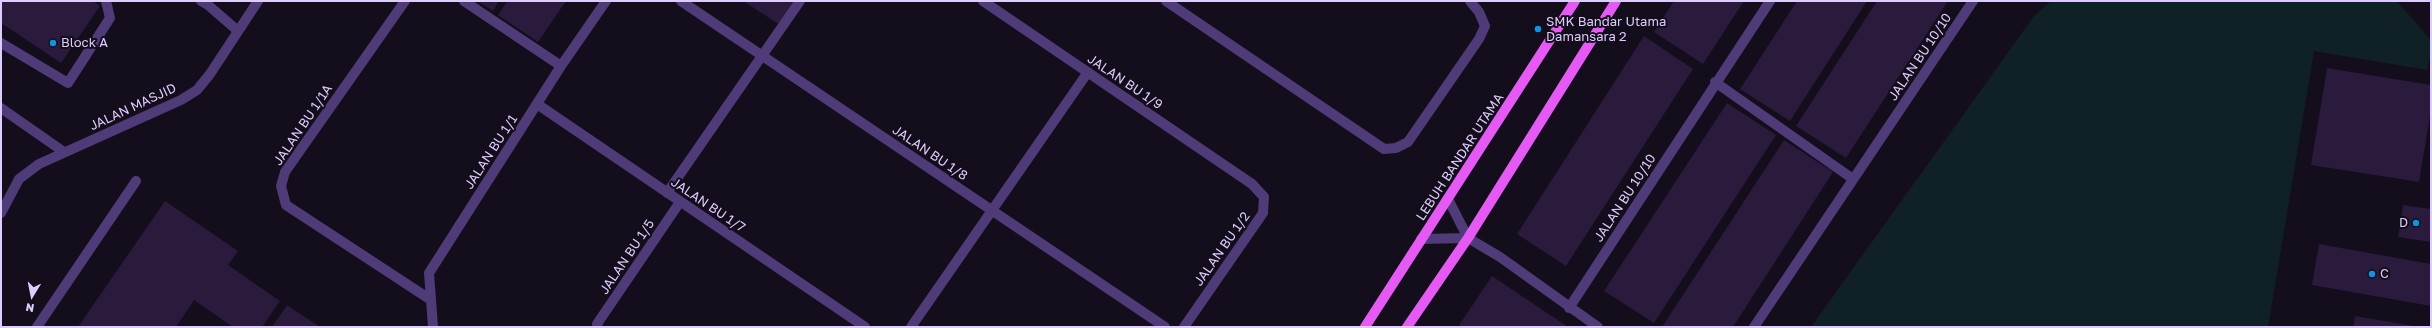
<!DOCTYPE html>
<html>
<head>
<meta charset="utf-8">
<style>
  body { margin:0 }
  #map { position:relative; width:2432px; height:328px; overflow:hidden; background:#140d1c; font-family:"Golos Text",sans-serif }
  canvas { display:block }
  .frame { position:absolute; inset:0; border:2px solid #deccfc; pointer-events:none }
  .north { position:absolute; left:12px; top:276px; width:40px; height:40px; -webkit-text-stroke:3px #140d1c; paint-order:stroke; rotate:190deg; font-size:11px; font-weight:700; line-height:16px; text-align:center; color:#deccfc }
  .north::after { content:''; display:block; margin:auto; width:14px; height:18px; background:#deccfc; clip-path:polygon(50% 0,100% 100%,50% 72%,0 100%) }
</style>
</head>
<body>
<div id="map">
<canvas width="2432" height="328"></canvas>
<div class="frame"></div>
<div class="north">N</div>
</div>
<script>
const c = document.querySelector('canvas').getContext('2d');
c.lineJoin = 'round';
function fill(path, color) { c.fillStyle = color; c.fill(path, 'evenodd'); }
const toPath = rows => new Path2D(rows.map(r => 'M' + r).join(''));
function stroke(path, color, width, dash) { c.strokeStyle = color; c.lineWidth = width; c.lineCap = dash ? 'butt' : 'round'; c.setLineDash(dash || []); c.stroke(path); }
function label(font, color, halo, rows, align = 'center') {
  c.font = font + ' "Golos Text",sans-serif'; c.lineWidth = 4; c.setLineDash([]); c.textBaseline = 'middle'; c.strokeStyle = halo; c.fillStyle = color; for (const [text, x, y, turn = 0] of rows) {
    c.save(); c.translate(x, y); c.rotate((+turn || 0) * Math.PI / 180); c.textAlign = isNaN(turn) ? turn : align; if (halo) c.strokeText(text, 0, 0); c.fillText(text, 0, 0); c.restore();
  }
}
fill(toPath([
  [2051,1,2397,1,2431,40,2431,53,2427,70,2314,51,2268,327,1811,327,2034,16]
]), '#102126');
fill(toPath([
  [1,1,93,1,100,6,61,63,1,23],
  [477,1,499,1,493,11],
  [507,1,566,1,538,42,498,15],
  [743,1,795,1,780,25],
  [1674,1,1744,1,1703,64,1654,32],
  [1797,1,1867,1,1790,121,1740,89],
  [1877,1,1948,1,1846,158,1796,126],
  [1644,36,1693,69,1566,266,1517,234],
  [2327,68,2431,85,2431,110,2419,182,2311,165],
  [1727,103,1776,135,1654,323,1604,291],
  [1784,140,1833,172,1733,327,1662,327],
  [165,201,238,251,228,265,280,301,262,327,233,327,194,300,176,327,78,327],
  [2403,205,2431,209,2431,242,2398,237],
  [2319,244,2431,264,2431,306,2312,285],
  [1492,276,1568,327,1462,327,1459,325],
  [287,305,320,327,272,327],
  [2355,316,2414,326,2414,327,2353,327]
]), '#2a1a3c');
stroke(toPath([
  [201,1,208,5,238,31],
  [405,1,285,172,281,186,286,205,431,300],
  [464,1,561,66],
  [681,1,1165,327],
  [983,1,1252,184,1264,197,1263,213,1184,327],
  [1166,1,1384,149,1396,148,1408,142,1479,39,1485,26,1479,12,1470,1],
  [1,43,68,83,110,18,106,1],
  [1715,82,1853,179],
  [537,104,865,327],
  [1,108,64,152],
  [667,193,800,1],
  [1448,199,1468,238,1500,257,1598,327],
  [1,213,19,179,39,164,181,100,197,90,210,74,258,1],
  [1421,239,1468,238],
  [1569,308,1770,1],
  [37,327,136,181],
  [433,327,429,273,561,66,606,1],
  [598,327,597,324,680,202],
  [911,327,1088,72],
  [1754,327,1973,1]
]), '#4e3b78', 10);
stroke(toPath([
  [1365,327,1575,1],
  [1407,327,1468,238,1616,1]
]), '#e55af4', 10);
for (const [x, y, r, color] of [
  [1538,29,4,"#0f94e4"],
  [53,43,4,"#0f94e4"],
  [2416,223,4,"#0f94e4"],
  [2372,274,4,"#0f94e4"]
]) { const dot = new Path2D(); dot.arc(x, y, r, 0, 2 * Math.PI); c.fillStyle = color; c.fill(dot); stroke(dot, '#140d1c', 1.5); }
label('13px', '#deccfc', '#140d1c', [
  ["SMK Bandar Utama",1546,22],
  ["Damansara 2",1546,37],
  ["Block A",61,43],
  ["D",2408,223,"right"],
  ["C",2380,274]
], 'left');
label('13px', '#deccfc', '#140d1c', [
  ["JALAN BU 10/10",1920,57,-56],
  ["JALAN BU 1/9",1125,82,34],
  ["JALAN MASJID",133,107,-25],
  ["JALAN BU 1/1A",303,125,-56],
  ["JALAN BU 1/1",491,152,-57],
  ["JALAN BU 1/8",930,153,34],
  ["LEBUH BANDAR UTAMA",1460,157,-57],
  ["JALAN BU 10/10",1625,198,-57],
  ["JALAN BU 1/7",708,205,34],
  ["JALAN BU 1/2",1222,249,-55],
  ["JALAN BU 1/5",627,257,-56]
]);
</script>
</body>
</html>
